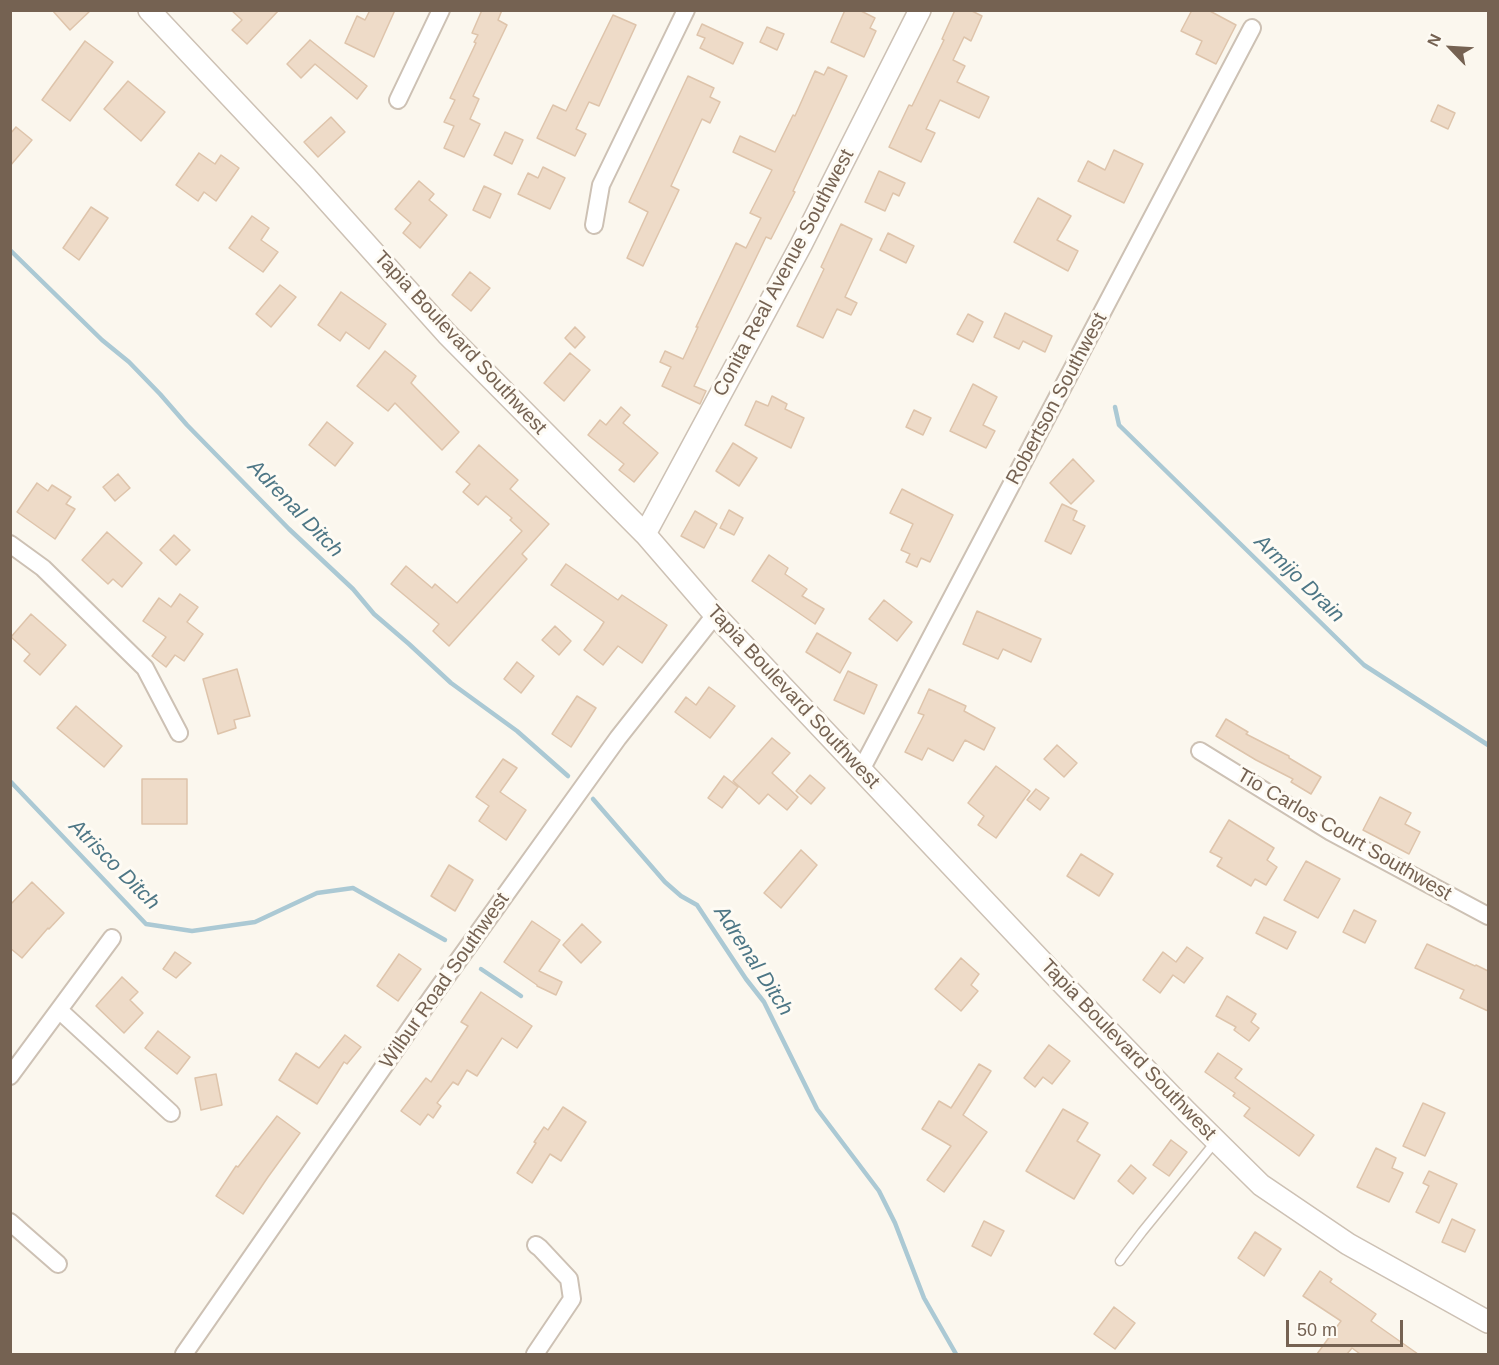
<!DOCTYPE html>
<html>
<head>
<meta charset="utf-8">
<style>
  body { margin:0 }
  #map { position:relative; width:1499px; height:1365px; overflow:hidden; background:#fbf7ee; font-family:Helvetica,sans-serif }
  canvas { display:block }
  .frame { position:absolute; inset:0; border:12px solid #756252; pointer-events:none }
  .north { position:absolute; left:1421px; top:18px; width:60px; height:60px; -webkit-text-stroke:4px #fefbf4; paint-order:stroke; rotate:295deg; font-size:16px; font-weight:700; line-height:24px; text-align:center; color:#756252 }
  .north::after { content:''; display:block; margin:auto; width:21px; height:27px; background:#756252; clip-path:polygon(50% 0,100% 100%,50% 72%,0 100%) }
  .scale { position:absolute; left:1286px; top:1320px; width:117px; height:27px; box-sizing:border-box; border:3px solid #756252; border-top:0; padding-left:8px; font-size:18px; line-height:21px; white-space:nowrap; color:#756252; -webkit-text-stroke:4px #fefbf4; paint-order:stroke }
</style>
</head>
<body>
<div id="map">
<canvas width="1499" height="1365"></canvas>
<div class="frame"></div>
<div class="north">N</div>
<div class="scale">50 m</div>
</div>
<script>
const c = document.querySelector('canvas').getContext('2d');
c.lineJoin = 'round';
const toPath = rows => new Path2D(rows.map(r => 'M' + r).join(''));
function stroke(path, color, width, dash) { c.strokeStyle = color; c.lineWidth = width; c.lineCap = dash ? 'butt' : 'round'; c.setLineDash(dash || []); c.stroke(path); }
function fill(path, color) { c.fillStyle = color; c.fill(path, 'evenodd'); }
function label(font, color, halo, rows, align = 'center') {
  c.font = font + ' Helvetica,sans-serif'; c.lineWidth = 6; c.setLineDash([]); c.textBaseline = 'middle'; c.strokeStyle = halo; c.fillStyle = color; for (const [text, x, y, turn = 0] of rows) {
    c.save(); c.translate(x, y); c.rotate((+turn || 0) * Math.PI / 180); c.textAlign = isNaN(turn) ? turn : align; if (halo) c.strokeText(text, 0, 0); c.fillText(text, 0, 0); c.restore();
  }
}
stroke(toPath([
  [10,250,102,340,129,362,160,394,187,425,289,529,353,589,374,614,409,644,451,683,517,731,568,776],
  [1115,407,1119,425,1364,665,1488,745],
  [10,781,146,924,192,931,255,922,317,893,353,888,445,940],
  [593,799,665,882,681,896,697,905,746,979,764,1002,817,1109,879,1191,895,1223,924,1298,956,1354],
  [481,969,521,996]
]), '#abc9d4', 4.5);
const building = toPath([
  [52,10,91,10,70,30,52,10],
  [231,10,279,10,247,44,232,30,242,20,231,10],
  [370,10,395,10,374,57,345,43,357,16,365,20,370,10],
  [482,10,502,10,498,20,507,25,473,96,479,99,470,119,480,124,464,157,444,148,454,126,444,122,455,100,450,98,476,43,474,42,478,35,472,33,482,10],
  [845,10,859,10,875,18,870,28,876,31,864,57,831,42,845,10],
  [955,10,970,10,982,16,971,41,964,37,953,60,965,66,957,82,989,97,979,118,940,100,926,129,935,133,921,162,889,147,909,105,912,106,944,40,942,39,955,10],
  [1192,10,1208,10,1236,25,1216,64,1196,54,1202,41,1181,31,1192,10],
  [613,15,636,25,599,106,589,102,576,129,586,134,575,156,537,138,553,105,566,111,613,15],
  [702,24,743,43,733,64,700,48,705,38,697,35,702,24],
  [767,27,784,34,777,50,760,42,767,27],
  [310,40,367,86,357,99,315,64,301,78,287,64,310,40],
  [85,41,113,62,70,121,42,100,85,41],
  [828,67,847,76,793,191,795,192,771,239,766,237,694,386,706,391,700,404,662,386,671,367,660,362,665,351,683,359,698,327,696,327,736,243,746,248,761,218,750,213,772,170,733,152,740,136,775,152,793,115,795,116,815,71,824,75,828,67],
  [688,76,714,88,710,97,720,102,710,123,702,119,671,186,679,190,643,266,627,258,648,212,629,202,688,76],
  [128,81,165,112,141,141,104,109,128,81],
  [1438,105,1455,113,1448,129,1431,121,1438,105],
  [331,117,345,132,318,157,304,142,331,117],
  [16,127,32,140,10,166,10,134,16,127],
  [505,132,523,140,512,164,494,155,505,132],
  [1114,150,1143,164,1124,203,1078,181,1088,161,1105,170,1114,150],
  [199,153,215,164,221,155,239,168,216,201,204,192,198,201,176,185,199,153],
  [543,167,565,178,550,209,518,194,528,173,538,178,543,167],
  [879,171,905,183,899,196,893,193,885,211,865,202,879,171],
  [419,181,434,194,429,200,447,215,420,248,403,233,411,223,395,209,419,181],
  [484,186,501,194,490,218,473,210,484,186],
  [1038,198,1071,216,1057,240,1078,251,1068,271,1014,242,1038,198],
  [91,207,108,218,79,260,63,248,91,207],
  [252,216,269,228,261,240,278,252,263,272,229,248,252,216],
  [841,224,872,239,845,297,857,303,851,315,837,309,823,338,797,326,824,269,821,267,841,224],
  [888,233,914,246,906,263,880,250,888,233],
  [470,272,490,288,471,311,452,295,470,272],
  [280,285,296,297,271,327,256,314,280,285],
  [341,292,386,324,369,349,346,332,340,341,318,325,341,292],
  [1005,313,1052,336,1045,352,1023,341,1019,349,994,337,1005,313],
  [968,314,983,322,973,342,957,334,968,314],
  [575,327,585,337,575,348,565,338,575,327],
  [385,351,416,376,411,383,459,432,442,450,395,403,388,411,357,386,385,351],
  [570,353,590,370,564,401,544,383,570,353],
  [973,384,997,397,983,425,995,431,986,448,950,431,973,384],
  [772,396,787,404,785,409,804,418,791,448,745,425,756,401,768,406,772,396],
  [621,407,630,415,623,423,658,453,634,482,619,470,624,464,588,435,600,420,606,425,621,407],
  [914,410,931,418,923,435,906,427,914,410],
  [327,422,353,443,335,466,309,445,327,422],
  [733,443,757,458,739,486,716,471,733,443],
  [479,445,518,480,510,489,549,524,522,554,527,559,449,646,433,631,439,624,391,584,406,566,432,588,435,584,457,603,522,531,510,520,512,518,486,496,478,505,463,492,470,484,456,472,479,445],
  [1073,459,1094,481,1071,504,1050,483,1073,459],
  [118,474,130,488,115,501,103,487,118,474],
  [37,483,48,491,52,485,71,497,66,504,75,509,55,539,17,512,37,483],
  [902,489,953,515,930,562,921,558,917,567,906,562,910,554,901,550,913,524,890,513,902,489],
  [1062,504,1077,511,1073,520,1085,526,1071,554,1045,541,1062,504],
  [729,510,743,518,734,535,720,528,729,510],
  [695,511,717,524,704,548,681,536,695,511],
  [107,532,142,563,122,587,113,579,108,584,82,560,107,532],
  [174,535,190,550,176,565,160,550,174,535],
  [769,555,788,568,785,574,807,589,802,596,824,609,815,624,752,581,769,555],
  [566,564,618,600,622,595,667,625,642,663,618,646,603,665,584,650,599,630,604,622,551,585,566,564],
  [180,594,198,607,187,622,203,634,184,661,175,655,166,667,152,656,166,637,143,621,159,598,171,607,180,594],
  [884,600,912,622,897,641,869,619,884,600],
  [977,611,1041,639,1031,662,1003,649,998,659,963,644,977,611],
  [31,614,66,645,40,675,24,661,30,654,11,637,31,614],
  [555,626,571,641,559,655,542,640,555,626],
  [817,633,851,653,840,673,806,652,817,633],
  [517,662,534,676,521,693,504,679,517,662],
  [237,669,250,716,234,720,236,728,218,734,203,679,237,669],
  [848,671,877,685,864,714,834,700,848,671],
  [709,687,735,706,710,738,675,712,686,697,696,705,709,687],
  [929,689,966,706,964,711,995,728,984,750,965,740,953,761,928,748,922,760,905,752,924,715,918,713,929,689],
  [577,696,596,708,571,747,552,734,577,696],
  [76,706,122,746,104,767,57,728,76,706],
  [1226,719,1248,732,1246,734,1289,756,1289,758,1321,777,1311,794,1291,782,1293,779,1256,760,1216,736,1226,719],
  [772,738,790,753,772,773,798,797,787,810,768,794,759,804,733,781,772,738],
  [1057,745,1077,763,1064,777,1044,759,1057,745],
  [503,759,517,768,500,792,526,810,506,840,479,821,489,806,476,797,503,759],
  [996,766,1030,791,996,838,978,825,984,816,968,803,996,766],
  [810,775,825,788,811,804,796,791,810,775],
  [724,776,738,787,722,808,708,798,724,776],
  [142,779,187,779,187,824,142,824,142,779],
  [1036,789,1049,798,1040,810,1027,800,1036,789],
  [1380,797,1411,813,1405,824,1420,832,1409,854,1363,830,1380,797],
  [1229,820,1274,848,1267,860,1277,867,1266,885,1255,879,1251,886,1217,866,1222,858,1210,852,1229,820],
  [801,850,817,865,781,908,764,893,801,850],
  [1081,854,1113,874,1099,896,1067,876,1081,854],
  [1306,861,1340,879,1318,918,1284,900,1306,861],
  [449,865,473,880,455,911,431,896,449,865],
  [32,882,64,913,49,929,48,928,22,958,10,948,10,905,32,882],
  [1354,910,1376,921,1365,943,1343,932,1354,910],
  [1264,917,1296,932,1287,949,1256,933,1264,917],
  [532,921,560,940,539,971,562,982,556,995,537,986,537,985,504,962,532,921],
  [582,924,601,942,581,963,563,945,582,924],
  [1427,944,1475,966,1476,965,1488,971,1488,1011,1460,998,1464,990,1415,968,1427,944],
  [1187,947,1203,958,1184,983,1173,975,1160,993,1143,980,1163,952,1176,962,1187,947],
  [175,952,191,963,176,978,163,969,175,952],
  [399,954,421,969,398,1001,377,986,399,954],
  [961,958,979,974,971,985,978,991,961,1011,935,989,961,958],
  [122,977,138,992,130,1000,143,1013,124,1033,96,1006,122,977],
  [481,992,532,1026,517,1048,502,1038,477,1076,467,1070,458,1085,453,1082,437,1103,441,1106,433,1118,428,1114,420,1125,401,1111,426,1078,431,1082,468,1026,461,1022,481,992],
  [1227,996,1256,1014,1251,1022,1259,1028,1249,1041,1234,1030,1236,1027,1216,1016,1227,996],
  [158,1031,190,1057,177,1074,145,1048,158,1031],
  [345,1035,361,1047,347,1064,344,1062,317,1104,279,1080,296,1053,319,1068,345,1035],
  [1049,1045,1070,1061,1052,1084,1043,1077,1035,1087,1024,1078,1049,1045],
  [1218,1053,1242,1069,1235,1078,1314,1135,1299,1156,1244,1116,1250,1108,1233,1096,1235,1093,1205,1072,1218,1053],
  [979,1064,991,1071,963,1115,987,1132,944,1192,927,1180,951,1146,922,1129,939,1101,951,1108,979,1064],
  [216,1074,222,1105,201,1110,195,1078,216,1074],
  [1423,1103,1445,1113,1425,1156,1403,1146,1423,1103],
  [563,1107,586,1122,561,1161,550,1154,532,1183,517,1173,536,1143,534,1142,544,1127,548,1130,563,1107],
  [1063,1109,1088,1123,1077,1141,1100,1155,1074,1199,1026,1171,1063,1109],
  [277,1116,300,1133,268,1177,243,1214,216,1196,236,1166,238,1167,277,1116],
  [1171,1140,1187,1152,1169,1176,1153,1165,1171,1140],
  [1376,1148,1396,1158,1392,1168,1403,1173,1389,1202,1357,1187,1376,1148],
  [1131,1165,1146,1178,1133,1194,1118,1181,1131,1165],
  [1429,1171,1457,1184,1439,1223,1416,1212,1429,1186,1423,1183,1429,1171],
  [1452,1219,1475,1230,1465,1252,1442,1242,1452,1219],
  [984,1221,1004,1231,991,1256,972,1246,984,1221],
  [1255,1232,1281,1249,1264,1276,1238,1258,1255,1232],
  [1320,1271,1332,1279,1330,1282,1376,1314,1371,1321,1418,1354,1360,1354,1352,1348,1347,1354,1317,1354,1341,1321,1303,1296,1320,1271],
  [1114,1307,1135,1323,1115,1349,1094,1334,1114,1307]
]);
fill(building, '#eedbc8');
stroke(building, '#dec4ab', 1.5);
const service = toPath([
  [1120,1261,1142,1232,1216,1141]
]);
const minor = toPath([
  [398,100,441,10],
  [594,225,601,185,686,10],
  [10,544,43,568,145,668,179,733],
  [1200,751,1331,832,1488,916],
  [861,770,1252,28],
  [59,1010,171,1113],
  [10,1076,112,938],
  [10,1222,58,1264],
  [184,1354,432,997,618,738,715,615],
  [535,1354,572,1299,569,1279,540,1248,536,1245]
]);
const tertiary = toPath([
  [149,10,307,178,447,334,645,534,715,615,1064,985,1187,1112,1261,1185,1348,1244,1488,1322],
  [645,534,801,245,920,10]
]);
stroke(service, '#cdc1b4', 11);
stroke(minor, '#cdc1b4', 20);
stroke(tertiary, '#cdc1b4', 24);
stroke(service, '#fff', 8);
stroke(minor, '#fff', 16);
stroke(tertiary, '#fff', 21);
label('20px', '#756252', '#fefbf4', [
  ["Conita Real Avenue Southwest",784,273,-62],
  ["Tapia Boulevard Southwest",460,343,47],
  ["Robertson Southwest",1057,399,-62],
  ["Tapia Boulevard Southwest",793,697,47],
  ["Tio Carlos Court Southwest",1344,835,30],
  ["Wilbur Road Southwest",445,981,-55],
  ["Tapia Boulevard Southwest",1128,1050,46]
]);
label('italic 21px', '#4d7685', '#fefbf4', [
  ["Adrenal Ditch",295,509,46],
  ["Armijo Drain",1299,579,44],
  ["Atrisco Ditch",114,865,45],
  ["Adrenal Ditch",753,961,57]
]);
</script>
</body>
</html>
